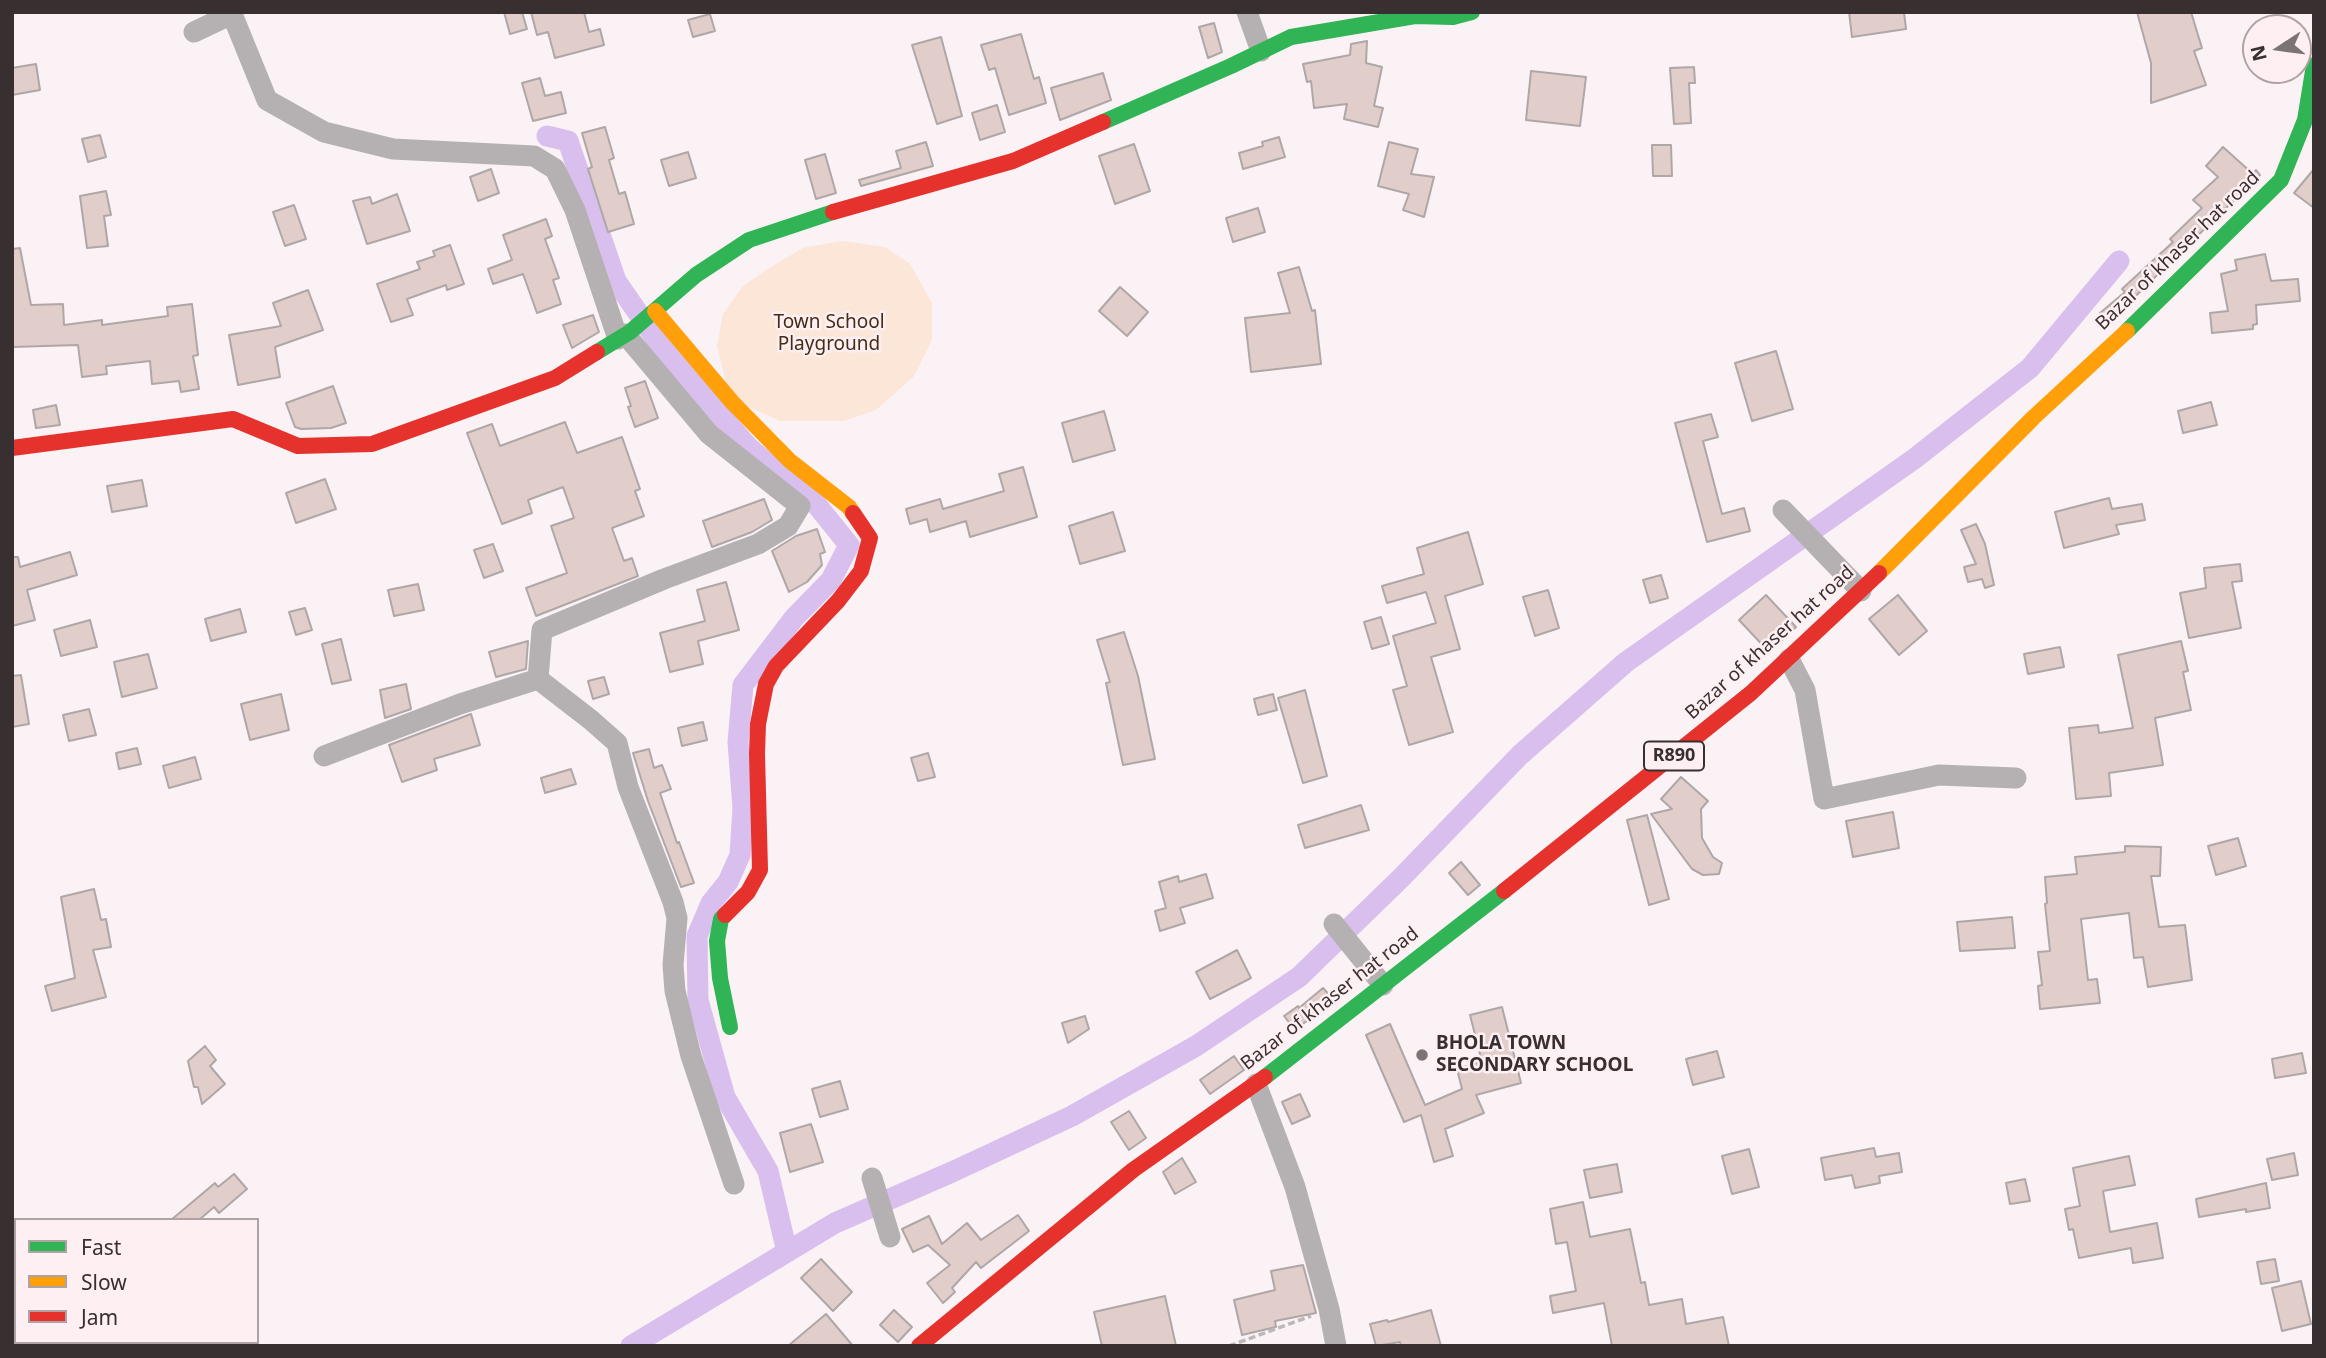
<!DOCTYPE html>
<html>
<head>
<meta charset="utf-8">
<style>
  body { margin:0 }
  #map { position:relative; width:2326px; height:1358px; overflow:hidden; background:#faf2f4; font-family:"Noto Sans",sans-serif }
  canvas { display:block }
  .frame { position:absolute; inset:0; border:14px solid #382f30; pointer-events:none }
  .legend { position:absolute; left:14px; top:1218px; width:245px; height:126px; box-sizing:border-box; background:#feeff2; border:2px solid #afa2a4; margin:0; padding:9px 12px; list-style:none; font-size:21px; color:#382f30 }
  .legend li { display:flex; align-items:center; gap:14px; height:35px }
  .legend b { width:35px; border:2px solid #afa2a4 }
  .north { position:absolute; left:2242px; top:14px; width:70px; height:70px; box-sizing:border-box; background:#feeff2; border:2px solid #afa2a4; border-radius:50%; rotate:257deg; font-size:19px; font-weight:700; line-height:28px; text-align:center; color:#382f30 }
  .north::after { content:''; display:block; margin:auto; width:24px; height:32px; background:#7c7375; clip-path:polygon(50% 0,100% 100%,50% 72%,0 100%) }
</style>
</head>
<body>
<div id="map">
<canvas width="2326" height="1358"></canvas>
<div class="frame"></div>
<ul class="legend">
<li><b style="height:9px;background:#30b455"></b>Fast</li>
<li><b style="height:9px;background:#ff9f0a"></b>Slow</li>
<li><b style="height:9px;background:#e5322d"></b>Jam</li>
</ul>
<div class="north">N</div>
</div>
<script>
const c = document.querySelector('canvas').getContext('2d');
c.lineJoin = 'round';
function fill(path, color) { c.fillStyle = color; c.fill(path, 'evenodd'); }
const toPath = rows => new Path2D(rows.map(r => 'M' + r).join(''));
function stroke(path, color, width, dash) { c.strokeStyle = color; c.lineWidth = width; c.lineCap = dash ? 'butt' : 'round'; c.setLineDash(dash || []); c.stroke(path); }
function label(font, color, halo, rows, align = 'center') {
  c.font = font + ' "Noto Sans",sans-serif'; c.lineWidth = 5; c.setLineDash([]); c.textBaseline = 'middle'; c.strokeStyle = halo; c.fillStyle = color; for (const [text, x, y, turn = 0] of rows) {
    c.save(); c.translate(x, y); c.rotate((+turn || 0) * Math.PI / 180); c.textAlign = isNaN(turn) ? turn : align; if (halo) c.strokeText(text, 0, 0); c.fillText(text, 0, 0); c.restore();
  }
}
fill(toPath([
  [842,241,885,247,910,264,932,303,932,340,914,376,876,410,844,421,780,421,745,405,726,383,717,346,723,314,742,287,766,270,803,248]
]), '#fbe6d7');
stroke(toPath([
  [547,136,568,141,616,281,663,349,748,447,816,504,849,545,831,580,794,618,743,685,738,742,743,808,740,855,728,882,711,903,697,936,698,1000,725,1097,768,1171,787,1252],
  [631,1346,835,1223,952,1172,1072,1116,1196,1046,1299,977,1401,878,1520,755,1626,662,1914,459,2030,368,2119,261]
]), '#d9bfee', 21);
const building = toPath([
  [504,12,522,12,527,29,510,34,504,12],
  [531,12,584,12,589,32,600,29,604,45,555,58,548,32,537,35,531,12],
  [1849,12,1904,12,1906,29,1852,37,1849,12],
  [2137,12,2191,12,2202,48,2194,51,2206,85,2151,103,2151,63,2137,12],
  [710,14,715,31,693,37,688,20,710,14],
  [1214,23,1222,52,1208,58,1199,27,1214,23],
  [1021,34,1034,79,1039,77,1046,103,1009,115,995,68,989,70,981,45,1021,34],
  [941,37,962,116,937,124,912,45,941,37],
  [1367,41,1366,63,1382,67,1374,106,1383,108,1378,127,1344,119,1347,104,1314,108,1311,81,1307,82,1303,64,1350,55,1351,44,1367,41],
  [36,64,40,90,12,95,12,68,36,64],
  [1694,67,1695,83,1689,83,1691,123,1674,124,1670,68,1694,67],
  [1531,71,1586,77,1580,126,1526,120,1531,71],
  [1103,73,1111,100,1060,120,1051,88,1103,73],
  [540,78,545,96,561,92,566,113,533,121,522,83,540,78],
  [997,105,1005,132,980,140,972,113,997,105],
  [605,127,614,158,609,160,619,194,625,192,634,224,608,232,588,169,592,167,582,133,605,127],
  [100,135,106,157,88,162,82,139,100,135],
  [1279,137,1285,157,1243,169,1239,153,1263,146,1262,142,1279,137],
  [926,142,933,166,861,186,859,180,901,168,896,151,926,142],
  [1389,142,1418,149,1411,174,1434,177,1424,217,1403,210,1409,194,1378,186,1389,142],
  [1134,144,1150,191,1115,204,1099,156,1134,144],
  [1652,145,1671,145,1672,176,1653,176,1652,145],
  [2223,147,2253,174,2256,170,2260,175,2108,323,2100,313,2125,292,2122,289,2173,242,2170,239,2202,208,2193,200,2218,177,2206,166,2223,147],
  [688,152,696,178,669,186,661,160,688,152],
  [825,154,836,193,816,199,805,160,825,154],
  [491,169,499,193,478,201,470,177,491,169],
  [2314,169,2314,208,2294,193,2314,169],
  [106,191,111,215,104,216,108,246,87,248,80,196,106,191],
  [397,194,410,231,367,244,353,201,370,197,372,204,397,194],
  [294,205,306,239,285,246,273,212,294,205],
  [1258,208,1265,232,1233,242,1226,218,1258,208],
  [546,219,552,236,545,239,559,278,553,280,561,304,537,313,523,274,493,284,488,269,512,260,503,235,546,219],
  [450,245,464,284,447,290,446,285,407,299,413,315,391,322,377,284,420,269,417,262,435,256,433,251,450,245],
  [20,248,31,305,63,304,64,325,102,320,102,325,168,316,167,307,192,304,198,355,193,356,199,389,181,392,179,381,152,384,150,361,106,366,107,374,82,377,78,345,12,347,12,249,20,248],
  [2265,254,2271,281,2298,279,2300,301,2256,305,2257,324,2253,325,2253,329,2212,333,2210,313,2228,311,2221,274,2237,270,2235,260,2265,254],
  [1299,267,1312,311,1315,310,1321,364,1251,372,1245,318,1290,313,1278,273,1299,267],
  [1120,287,1148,312,1127,336,1099,311,1120,287],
  [308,290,323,330,275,347,280,377,238,385,229,335,281,326,273,303,308,290],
  [593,315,599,332,572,348,563,325,593,315],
  [1776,351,1793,409,1752,421,1735,363,1776,351],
  [645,381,658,418,635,427,628,407,631,406,625,388,645,381],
  [333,386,346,423,331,428,301,429,295,427,286,403,333,386],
  [2211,402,2217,425,2183,433,2178,411,2211,402],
  [56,405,60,425,36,428,33,410,56,405],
  [1104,411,1115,450,1073,462,1062,423,1104,411],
  [1711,414,1718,437,1703,441,1722,514,1744,508,1750,531,1707,542,1675,423,1711,414],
  [565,422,577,453,622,437,640,489,635,491,644,516,612,528,624,561,632,558,638,576,536,616,526,588,567,573,551,526,574,518,563,487,528,500,532,513,502,524,467,433,492,424,500,446,565,422],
  [1023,467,1037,517,970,537,966,521,930,532,927,519,910,524,906,509,940,499,943,509,1004,491,999,474,1023,467],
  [325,479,336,509,296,523,286,493,325,479],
  [142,480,147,506,112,512,107,486,142,480],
  [2109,498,2112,509,2142,504,2145,520,2116,525,2119,534,2064,548,2055,512,2109,498],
  [764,499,772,520,752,532,712,547,703,521,764,499],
  [1113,512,1125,551,1080,564,1069,526,1113,512],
  [1976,524,1985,544,1994,585,1985,588,1982,579,1968,582,1964,567,1976,564,1961,530,1976,524],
  [817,529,825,552,820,554,822,565,807,582,789,592,772,551,796,536,817,529],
  [1468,532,1483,584,1445,596,1460,649,1431,657,1453,732,1409,745,1393,690,1407,686,1393,636,1436,623,1426,592,1387,603,1382,586,1424,574,1417,548,1468,532],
  [493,544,503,571,484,578,474,550,493,544],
  [70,552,77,575,27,590,35,620,12,626,12,557,18,557,20,567,70,552],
  [2240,564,2242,581,2232,582,2241,628,2189,638,2180,593,2206,588,2204,568,2240,564],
  [1661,575,1668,598,1650,603,1643,580,1661,575],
  [726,582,739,630,698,641,703,664,670,672,660,633,705,621,697,590,726,582],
  [418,584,424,610,394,616,388,590,418,584],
  [1548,590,1559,628,1535,636,1523,597,1548,590],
  [1766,595,1796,627,1769,652,1739,620,1766,595],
  [1898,595,1927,631,1899,655,1869,619,1898,595],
  [305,608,312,630,296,635,289,612,305,608],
  [240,609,246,632,211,641,205,619,240,609],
  [1381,617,1389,644,1372,649,1364,622,1381,617],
  [90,620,97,647,61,656,54,630,90,620],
  [1124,632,1138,676,1155,759,1123,765,1106,683,1110,682,1097,640,1124,632],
  [341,639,351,680,332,684,322,644,341,639],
  [528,641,526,669,496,677,489,652,528,641],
  [2181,641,2188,671,2183,672,2191,710,2155,718,2163,765,2109,773,2111,796,2076,799,2069,728,2098,725,2099,733,2133,728,2118,655,2181,641],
  [2060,647,2064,667,2028,674,2024,654,2060,647],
  [148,654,157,688,122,697,114,662,148,654],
  [21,675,29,724,12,727,12,676,21,675],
  [604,677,609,694,593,699,588,681,604,677],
  [406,684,411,709,385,718,380,690,406,684],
  [1305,690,1327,776,1303,783,1278,698,1305,690],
  [281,694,289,730,250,740,241,704,281,694],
  [1273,694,1277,710,1258,715,1254,699,1273,694],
  [89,709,96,735,69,741,63,715,89,709],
  [471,714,480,745,434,759,437,770,402,782,389,745,471,714],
  [703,722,707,740,682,746,678,728,703,722],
  [137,748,141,764,119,769,116,753,137,748],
  [649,749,654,768,662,765,671,789,660,793,677,843,679,842,694,883,681,887,648,801,633,753,649,749],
  [928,753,935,777,918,781,911,758,928,753],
  [195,757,201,779,169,788,163,766,195,757],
  [571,769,576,784,545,793,541,778,571,769],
  [1681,777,1708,801,1701,809,1702,838,1713,857,1722,863,1719,874,1703,875,1692,869,1651,814,1672,809,1661,799,1681,777],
  [1361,805,1369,830,1305,848,1298,825,1361,805],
  [1893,812,1899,848,1853,857,1846,821,1893,812],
  [1647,815,1669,899,1649,905,1627,820,1647,815],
  [2238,838,2246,866,2216,875,2208,846,2238,838],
  [2125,846,2161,847,2160,876,2151,876,2159,927,2185,925,2192,980,2148,987,2143,957,2134,958,2129,913,2081,919,2088,980,2097,979,2100,1003,2040,1009,2038,986,2042,985,2038,952,2050,951,2045,904,2047,903,2045,877,2077,874,2075,857,2125,852,2125,846],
  [1461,862,1480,885,1468,895,1449,873,1461,862],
  [1206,874,1213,898,1180,908,1185,923,1160,931,1155,911,1166,908,1159,882,1178,876,1179,882,1206,874],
  [94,889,101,920,106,919,111,947,93,950,106,997,52,1011,45,986,75,978,61,897,94,889],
  [2012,917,2015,948,1960,951,1957,922,2012,917],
  [1237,950,1251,978,1210,999,1196,972,1237,950],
  [1323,988,1334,1000,1295,1030,1284,1016,1298,1006,1299,1008,1323,988],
  [1502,1007,1521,1083,1476,1095,1484,1113,1445,1129,1453,1156,1434,1162,1421,1115,1404,1122,1366,1035,1390,1024,1425,1105,1462,1089,1457,1069,1482,1062,1470,1015,1502,1007],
  [1085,1016,1089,1029,1068,1043,1062,1023,1085,1016],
  [205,1046,216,1060,210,1066,225,1084,202,1104,198,1087,194,1087,188,1061,205,1046],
  [1717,1051,1724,1077,1693,1085,1686,1059,1717,1051],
  [2302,1053,2306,1073,2275,1078,2272,1059,2302,1053],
  [1234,1056,1244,1070,1210,1094,1200,1080,1234,1056],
  [840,1081,848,1109,820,1117,812,1089,840,1081],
  [1300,1094,1310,1116,1292,1124,1282,1102,1300,1094],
  [1129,1111,1146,1138,1129,1150,1111,1122,1129,1111],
  [811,1124,823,1162,790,1172,780,1133,811,1124],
  [1874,1148,1876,1157,1899,1153,1902,1172,1879,1176,1880,1183,1855,1188,1852,1175,1825,1180,1821,1158,1874,1148],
  [1749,1149,1759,1187,1732,1194,1722,1156,1749,1149],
  [2294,1153,2298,1175,2272,1180,2267,1159,2294,1153],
  [2129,1156,2135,1185,2103,1191,2110,1232,2157,1223,2163,1258,2133,1263,2131,1248,2079,1258,2073,1229,2069,1230,2065,1209,2080,1206,2073,1168,2129,1156],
  [1182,1158,1196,1182,1175,1194,1163,1172,1182,1158],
  [1617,1164,1622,1192,1590,1198,1584,1170,1617,1164],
  [234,1174,247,1189,219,1213,214,1207,199,1220,171,1220,215,1183,218,1187,234,1174],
  [2025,1179,2030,1201,2010,1204,2006,1183,2025,1179],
  [2266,1183,2270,1208,2246,1212,2246,1209,2199,1217,2196,1199,2266,1183],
  [1583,1202,1590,1237,1630,1229,1641,1283,1645,1282,1649,1305,1682,1299,1686,1324,1723,1317,1729,1346,1612,1346,1604,1303,1553,1313,1550,1296,1576,1291,1567,1242,1556,1244,1550,1209,1583,1202],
  [1018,1215,1029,1231,981,1268,976,1262,952,1288,955,1292,943,1303,927,1283,950,1265,928,1245,913,1252,902,1229,929,1216,942,1244,967,1223,981,1240,1018,1215],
  [821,1259,852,1292,833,1311,801,1278,821,1259],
  [2275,1259,2279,1281,2261,1284,2257,1262,2275,1259],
  [1303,1265,1316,1313,1275,1321,1276,1327,1242,1335,1234,1300,1275,1290,1271,1271,1303,1265],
  [2301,1281,2311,1324,2282,1331,2272,1288,2301,1281],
  [1165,1296,1176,1346,1102,1346,1094,1312,1165,1296],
  [894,1310,912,1327,898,1342,880,1325,894,1310],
  [1431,1310,1441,1346,1401,1346,1400,1342,1376,1346,1370,1324,1387,1320,1388,1322,1431,1310],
  [826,1314,853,1346,788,1346,826,1314]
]);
fill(building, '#e1cecb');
stroke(building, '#afa7a7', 2);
stroke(toPath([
  [1229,1346,1311,1316]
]), '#beb7b9', 3.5, [7, 3.5]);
stroke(toPath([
  [1247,12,1261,51],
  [194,32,232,14,267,100,324,132,393,149,534,156,555,169,575,210,618,339],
  [1783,510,1861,591],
  [1789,659,1805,690,1824,799,1939,775,2016,778],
  [538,679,542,630,664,579,758,544,788,526,800,506,709,434,625,334],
  [324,756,460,704,538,679,591,720,617,743,628,787,673,902,677,918,673,965,675,991,691,1056,734,1184],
  [1334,924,1383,985],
  [1256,1084,1295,1187,1329,1309,1336,1346],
  [872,1178,890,1237]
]), '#b5b1b3', 21);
stroke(toPath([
  [1103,122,1231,66,1291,37,1415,16,1453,17,1472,12],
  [2127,331,2281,180,2305,120,2314,65],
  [597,352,630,332,696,275,749,240,833,212],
  [725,915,721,919,717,941,720,978,730,1027],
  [1265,1077,1504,891]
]), '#30b455', 16);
stroke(toPath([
  [655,311,732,402,790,461,849,507,853,513],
  [1879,573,2034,417,2127,331]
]), '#ff9f0a', 16);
stroke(toPath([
  [833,212,1013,161,1103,122],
  [12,448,233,419,298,446,372,444,555,378,597,352],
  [1504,891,1751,693,1879,573],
  [725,915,748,892,760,870,757,754,758,724,766,684,776,666,838,601,861,571,870,538,853,513],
  [919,1346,1133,1170,1265,1077]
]), '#e5322d', 16);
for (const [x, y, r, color] of [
  [1422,1055,7,"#7c7375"]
]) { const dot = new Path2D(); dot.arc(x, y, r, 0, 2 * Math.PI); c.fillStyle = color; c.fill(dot); stroke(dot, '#feeff2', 2.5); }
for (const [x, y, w] of [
  [1674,756,60]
]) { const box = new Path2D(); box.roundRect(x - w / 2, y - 14.5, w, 29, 5); c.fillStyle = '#feeff2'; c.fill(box); stroke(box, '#382f30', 2); }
label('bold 18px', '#382f30', null, [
  ["R890",1674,756]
]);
label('19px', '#382f30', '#feeff2', [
  ["Bazar of khaser hat road",2178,251,-44],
  ["Bazar of khaser hat road",1770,643,-42],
  ["Bazar of khaser hat road",1330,999,-38]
]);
label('19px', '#452d14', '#feeff2', [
  ["Town School",829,323],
  ["Playground",829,345]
]);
label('bold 19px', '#382f30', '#feeff2', [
  ["BHOLA TOWN",1436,1044],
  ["SECONDARY SCHOOL",1436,1066]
], 'left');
</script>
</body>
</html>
